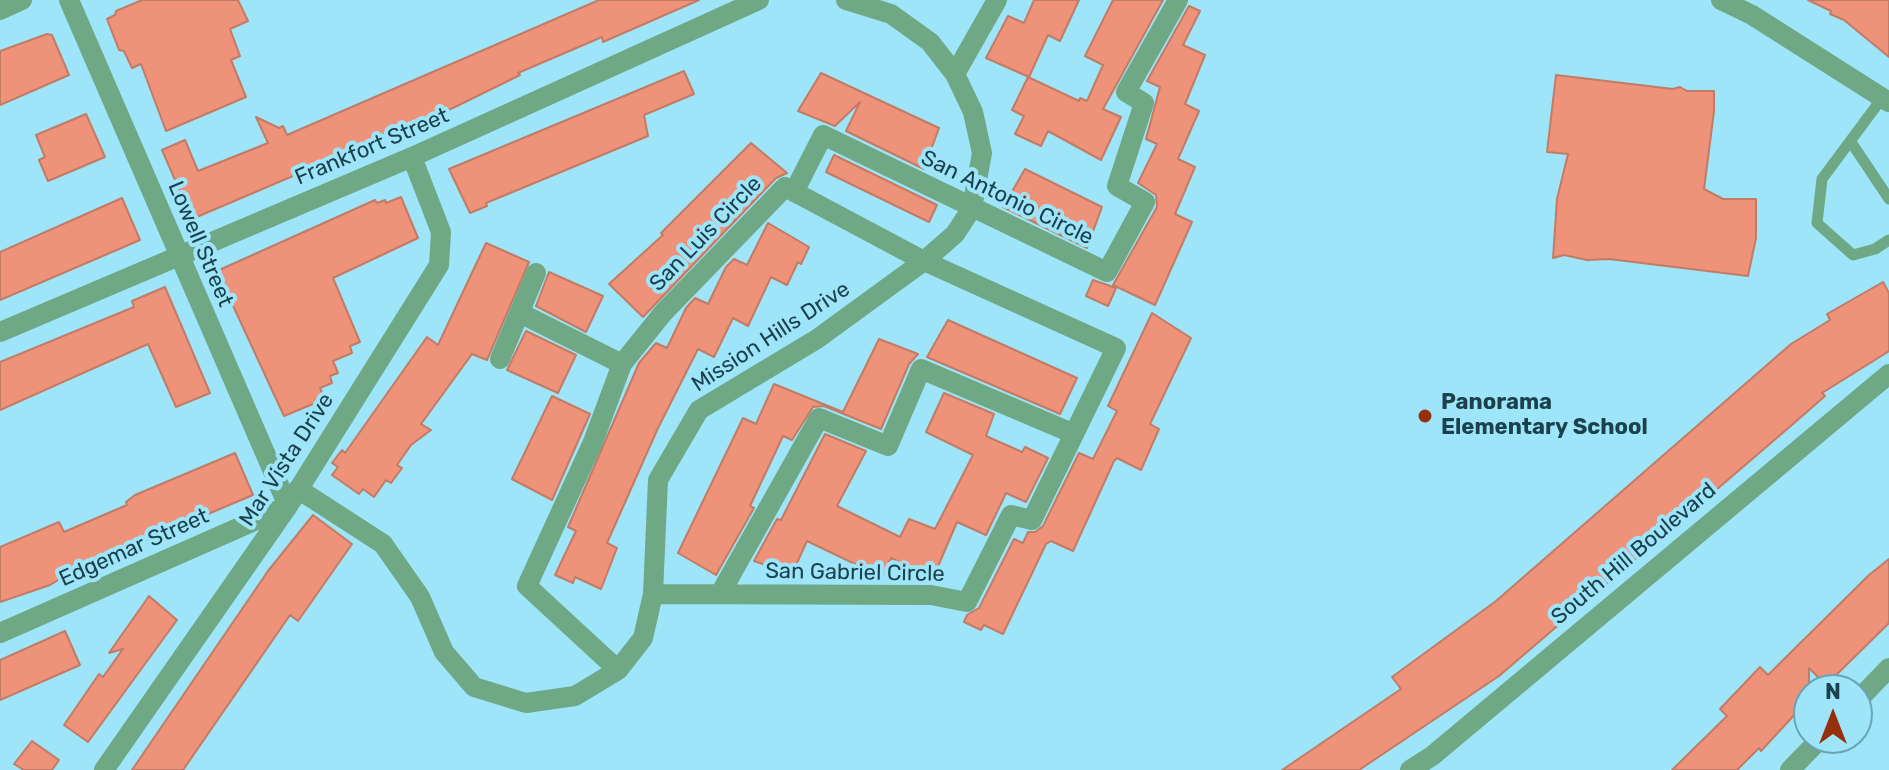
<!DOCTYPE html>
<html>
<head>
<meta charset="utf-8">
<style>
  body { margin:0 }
  #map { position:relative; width:1889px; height:770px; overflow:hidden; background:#9ee5fa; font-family:Rubik,sans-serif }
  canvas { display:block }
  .north { position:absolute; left:1793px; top:674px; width:80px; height:80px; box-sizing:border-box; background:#9ee5fa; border:2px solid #69a3b4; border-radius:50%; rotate:0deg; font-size:22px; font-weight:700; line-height:32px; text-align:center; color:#1a414c }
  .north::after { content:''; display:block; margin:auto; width:28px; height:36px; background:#962f0b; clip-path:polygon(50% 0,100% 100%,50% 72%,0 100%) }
</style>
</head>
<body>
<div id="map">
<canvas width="1889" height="770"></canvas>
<div class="north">N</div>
</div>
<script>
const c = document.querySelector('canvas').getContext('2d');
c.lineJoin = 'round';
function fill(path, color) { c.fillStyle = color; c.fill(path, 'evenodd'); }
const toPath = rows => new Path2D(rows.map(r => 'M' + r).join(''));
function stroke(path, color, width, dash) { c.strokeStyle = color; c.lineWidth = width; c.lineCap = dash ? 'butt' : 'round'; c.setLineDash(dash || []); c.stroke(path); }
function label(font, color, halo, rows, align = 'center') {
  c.font = font + ' Rubik,sans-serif'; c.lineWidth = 8; c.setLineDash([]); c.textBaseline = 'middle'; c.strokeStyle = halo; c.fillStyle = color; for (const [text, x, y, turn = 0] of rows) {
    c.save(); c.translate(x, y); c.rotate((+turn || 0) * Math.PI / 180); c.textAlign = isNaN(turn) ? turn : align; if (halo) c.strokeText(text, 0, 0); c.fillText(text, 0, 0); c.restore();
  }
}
const building = toPath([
  [142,0,238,0,248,21,230,29,240,56,231,60,246,97,166,131,141,64,132,68,124,51,119,50,107,19,115,15,116,11,142,0],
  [599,0,699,0,603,42,602,37,518,73,520,75,455,107,192,219,162,150,185,140,198,171,268,143,256,117,279,128,283,126,287,135,599,0],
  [1034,0,1079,0,1060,41,1048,35,1029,77,986,58,1008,16,1024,23,1034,0],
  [1113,0,1163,0,1103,109,1121,117,1101,160,1048,131,1041,146,1015,134,1024,116,1012,110,1028,77,1079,101,1080,98,1087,101,1103,65,1085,56,1113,0],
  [1808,0,1889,0,1889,57,1844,20,1830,14,1831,11,1808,0],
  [1189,6,1200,11,1183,45,1205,55,1185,104,1199,111,1178,159,1195,167,1175,214,1192,222,1155,305,1113,285,1157,207,1156,195,1138,183,1157,144,1146,139,1160,87,1147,81,1189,6],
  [47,34,52,35,69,75,0,105,0,51,47,34],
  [684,71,694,94,644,115,648,136,486,203,487,206,470,213,449,169,684,71],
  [821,73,939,128,924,169,846,131,860,102,835,126,798,111,821,73],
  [1556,75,1673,89,1680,87,1687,91,1714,91,1714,111,1704,189,1723,199,1756,199,1756,238,1748,276,1609,259,1587,260,1564,255,1553,258,1557,199,1568,154,1547,152,1556,75],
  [86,114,105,157,48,181,39,160,45,157,36,135,86,114],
  [751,143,787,173,776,178,643,317,609,284,663,235,661,233,751,143],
  [834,155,937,205,929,222,826,172,834,155],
  [1025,169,1102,207,1087,248,1003,207,1025,169],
  [401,197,418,238,333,278,360,342,350,346,352,353,333,361,338,373,330,376,332,383,320,388,325,399,284,416,217,271,375,200,377,203,385,200,386,203,401,197],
  [122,198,140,240,0,300,0,252,122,198],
  [768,223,809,247,801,264,798,262,787,285,771,277,748,326,733,318,714,357,698,349,658,428,607,543,617,548,601,589,575,577,573,583,555,575,576,531,568,527,639,363,656,343,667,348,686,308,695,298,708,304,726,267,734,259,747,265,768,223],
  [486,243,529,262,487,360,472,354,421,424,431,430,411,445,397,465,402,468,391,483,386,480,374,497,363,489,359,494,332,475,338,467,332,463,342,450,345,453,427,337,438,345,486,243],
  [549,272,603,296,586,332,536,306,549,272],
  [1093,280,1116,288,1108,306,1086,296,1093,280],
  [1883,282,1889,293,1889,351,1822,393,1825,396,1793,424,1499,676,1359,770,1282,770,1401,689,1392,677,1496,601,1791,344,1830,320,1827,314,1883,282],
  [165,287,210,393,176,407,148,344,0,410,0,362,134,307,132,301,165,287],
  [1152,313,1191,338,1150,424,1159,429,1141,470,1117,458,1114,461,1073,551,1051,541,1046,544,1003,634,984,625,981,630,964,622,967,615,979,608,1014,539,1023,543,1028,532,1035,532,1043,526,1079,453,1093,459,1117,411,1108,406,1152,313],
  [948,320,1077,378,1060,414,927,357,948,320],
  [526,331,576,355,558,393,507,370,526,331],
  [879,339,918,354,909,364,881,429,824,406,813,407,792,440,783,436,750,506,754,508,716,575,678,553,743,418,756,424,774,384,843,412,879,339],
  [944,393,994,414,986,436,1022,452,1025,447,1048,458,1026,502,1006,493,986,535,957,522,933,578,891,558,882,577,807,541,792,574,754,561,777,519,781,520,825,434,866,451,837,506,900,537,909,519,935,529,973,455,926,432,944,393],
  [552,396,590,414,552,500,512,479,552,396],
  [235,453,253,495,75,570,50,585,0,602,0,547,59,522,64,532,127,505,126,502,135,495,235,453],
  [313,515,352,544,298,621,290,615,183,770,132,770,268,571,313,515],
  [1889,559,1889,623,1826,685,1809,668,1809,699,1761,751,1759,748,1737,770,1672,770,1727,716,1720,709,1760,667,1768,675,1869,575,1889,559],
  [149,596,177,620,88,742,64,725,99,674,103,677,123,649,109,653,149,596],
  [65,631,80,665,0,700,0,660,65,631],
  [32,741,59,760,52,770,24,770,14,764,32,741]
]);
fill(building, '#ee9379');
stroke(building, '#c27b65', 2);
stroke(toPath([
  [1883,97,1822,179,1817,223,1853,255,1875,249,1889,240],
  [1851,142,1889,199]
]), '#6ea885', 11);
stroke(toPath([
  [1721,0,1752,15,1889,102],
  [0,10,22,0],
  [955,74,997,0],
  [794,192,823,135,1107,272,1145,202,1117,186,1144,103,1126,92,1178,0],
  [520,313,622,364],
  [0,332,412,157,759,0],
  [500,359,536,273],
  [298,489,383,544,420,597,444,652,474,687,526,703,575,696,618,670,643,638,653,594,658,480,699,410,817,339,924,261,955,234,972,208,982,153,973,112,955,74,930,42,891,14,846,0],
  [720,594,819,418,888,446,921,369,1072,433],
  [0,633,288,506,69,0],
  [618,670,527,586,593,442,622,364,663,313,785,187,924,261,1116,348,1032,520,1011,515,967,602,931,595,653,594],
  [1857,701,1889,668],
  [104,770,288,506,439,265,441,232,412,157],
  [1790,770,1821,738]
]), '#6ea885', 20);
stroke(toPath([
  [1410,770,1432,756,1889,374]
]), '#6ea885', 20);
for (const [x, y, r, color] of [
  [1425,416,8,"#962f0b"]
]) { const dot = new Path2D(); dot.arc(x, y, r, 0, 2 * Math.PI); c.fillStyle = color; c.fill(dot); stroke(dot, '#9ee5fa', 3); }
label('22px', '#1a414c', '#9ee5fa', [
  ["Frankfort Street",372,147,-23],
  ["San Antonio Circle",1007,198,26],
  ["San Luis Circle",706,234,-46],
  ["Lowell Street",200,244,67],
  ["Mission Hills Drive",771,337,-33],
  ["Mar Vista Drive",287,460,-57],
  ["Edgemar Street",134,548,-24],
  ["South Hill Boulevard",1634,554,-40],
  ["San Gabriel Circle",855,573,1]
]);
label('bold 22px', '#1a414c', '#9ee5fa', [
  ["Panorama",1441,403],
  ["Elementary School",1441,428]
], 'left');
</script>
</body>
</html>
